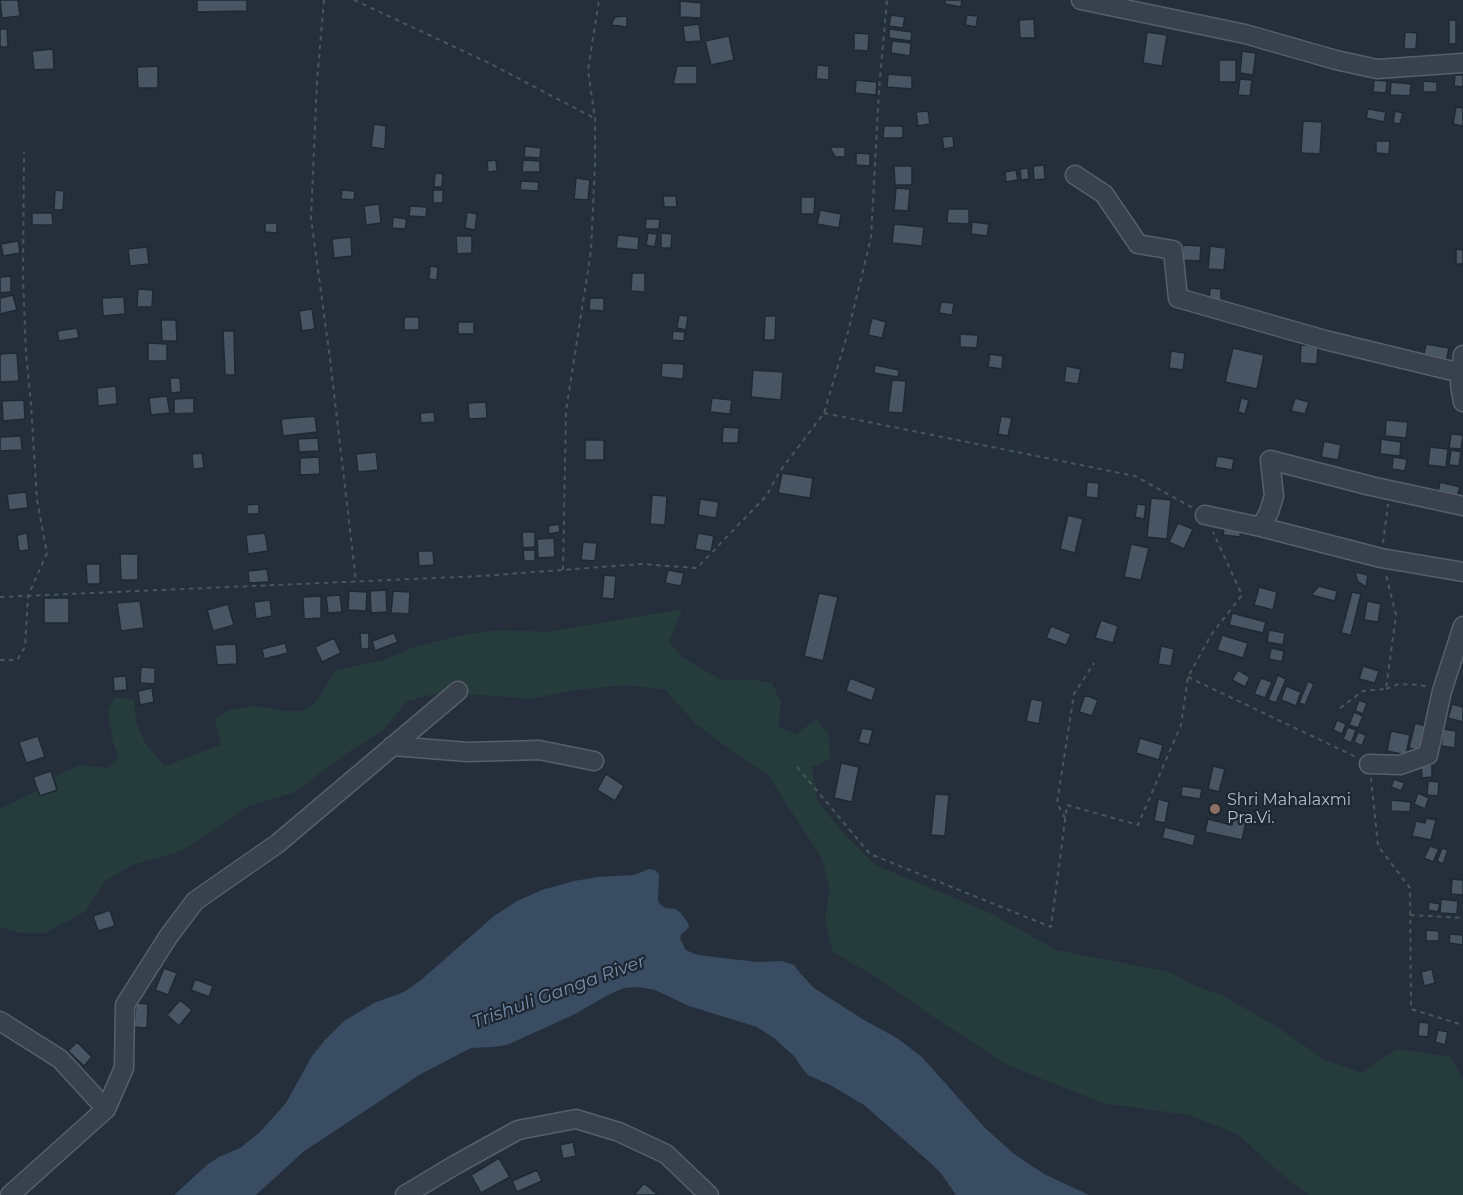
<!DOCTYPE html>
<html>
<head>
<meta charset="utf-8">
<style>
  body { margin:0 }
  canvas { display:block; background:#242f3b }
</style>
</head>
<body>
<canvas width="1463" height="1195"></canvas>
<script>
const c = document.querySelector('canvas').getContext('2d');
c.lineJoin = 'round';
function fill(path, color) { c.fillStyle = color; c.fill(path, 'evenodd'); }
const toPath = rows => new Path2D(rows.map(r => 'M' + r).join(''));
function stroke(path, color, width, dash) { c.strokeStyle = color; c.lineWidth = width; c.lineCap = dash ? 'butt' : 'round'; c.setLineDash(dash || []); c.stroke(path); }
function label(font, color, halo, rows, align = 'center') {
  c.font = font + ' Montserrat,sans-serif'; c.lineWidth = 4.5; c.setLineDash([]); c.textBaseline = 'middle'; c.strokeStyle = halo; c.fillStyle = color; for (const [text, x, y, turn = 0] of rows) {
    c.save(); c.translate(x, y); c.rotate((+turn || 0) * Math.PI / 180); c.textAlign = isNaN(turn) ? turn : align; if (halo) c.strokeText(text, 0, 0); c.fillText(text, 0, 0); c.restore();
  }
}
fill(toPath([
  [682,609,669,642,682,657,721,680,753,680,772,683,781,703,778,727,796,734,817,719,829,735,830,759,812,767,817,800,843,833,875,865,990,913,1056,950,1170,972,1193,985,1222,995,1280,1029,1325,1060,1362,1073,1397,1049,1451,1057,1463,1080,1463,1195,1309,1195,1278,1171,1238,1134,1189,1115,1103,1103,1007,1065,929,1014,881,980,833,952,825,919,830,890,822,858,767,774,733,752,696,724,665,690,626,685,574,690,531,699,481,695,434,694,407,701,384,729,347,753,295,792,246,807,213,831,181,851,130,866,104,882,86,911,45,933,20,933,0,927,0,809,46,786,60,774,81,765,107,768,119,758,113,742,108,710,115,697,134,700,136,721,145,743,165,766,221,745,215,720,228,710,254,706,287,711,302,711,317,701,336,670,383,660,417,646,467,634,501,630,546,632]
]), '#263b3c');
fill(toPath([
  [649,869,655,870,659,874,658,900,659,903,665,908,675,909,680,912,688,923,689,927,681,935,680,939,686,950,694,954,706,956,757,962,782,961,794,965,800,973,814,988,864,1020,897,1038,922,1057,985,1128,1014,1154,1044,1174,1089,1195,956,1195,940,1172,926,1159,864,1105,832,1086,808,1075,801,1067,795,1057,774,1038,757,1027,689,1006,655,990,637,987,624,988,608,995,575,1014,507,1045,492,1047,471,1048,419,1075,303,1152,256,1195,174,1195,208,1164,219,1157,240,1148,259,1133,286,1103,312,1056,325,1040,344,1021,374,1003,404,992,421,980,494,916,517,901,542,890,574,881,598,877,634,875]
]), '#394c62');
const building = toPath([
  [0,0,18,0,20,16,2,18,0,0],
  [197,0,247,0,247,11,197,12,197,0],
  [945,0,962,0,961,7,945,4,945,0],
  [680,1,701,3,701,18,680,17,680,1],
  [891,15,905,17,903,28,889,26,891,15],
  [967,15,978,16,976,27,965,25,967,15],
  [627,16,627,27,611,25,615,17,627,16],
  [1034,19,1035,38,1020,38,1019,20,1034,19],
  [1449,20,1456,20,1456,44,1449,44,1449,20],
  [699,24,701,41,685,42,683,26,699,24],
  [0,29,7,29,8,47,0,47,0,29],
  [889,29,912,32,911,41,889,38,889,29],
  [1147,32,1167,35,1162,66,1143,63,1147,32],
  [1405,32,1417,33,1416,49,1404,49,1405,32],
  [854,33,869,34,868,51,854,50,854,33],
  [729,36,734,60,711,65,705,41,729,36],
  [892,41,911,43,910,56,891,53,892,41],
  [53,49,54,69,34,70,32,51,53,49],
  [1242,51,1256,53,1253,75,1240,73,1242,51],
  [1219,60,1236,60,1236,82,1219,82,1219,60],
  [817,65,829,66,829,80,816,79,817,65],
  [158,66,158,88,138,88,137,67,158,66],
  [677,66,697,66,697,84,673,84,677,66],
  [888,74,912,76,912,89,887,87,888,74],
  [1455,75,1463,75,1463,87,1454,86,1455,75],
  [1240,79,1252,80,1250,96,1238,95,1240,79],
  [856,80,877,82,876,95,855,93,856,80],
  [1374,80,1387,81,1386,93,1373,92,1374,80],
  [1423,81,1437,82,1437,92,1423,92,1423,81],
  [1391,82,1411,84,1410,96,1390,95,1391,82],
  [1456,107,1463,108,1463,126,1453,124,1456,107],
  [1368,109,1386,112,1384,122,1366,118,1368,109],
  [928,111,930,124,918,126,916,112,928,111],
  [1395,111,1403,113,1400,124,1393,123,1395,111],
  [1303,121,1322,122,1320,154,1301,153,1303,121],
  [374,124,386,126,385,149,371,147,374,124],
  [884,126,903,126,903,138,883,138,884,126],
  [953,136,954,147,944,149,942,137,953,136],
  [1376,141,1390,141,1389,154,1376,153,1376,141],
  [525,146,541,148,540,158,524,157,525,146],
  [830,147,845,147,845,157,835,157,830,147],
  [856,153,870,154,870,166,856,165,856,153],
  [496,160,497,171,488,172,487,161,496,160],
  [523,160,540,161,540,172,522,172,523,160],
  [1044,165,1045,179,1034,180,1033,166,1044,165],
  [894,166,912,166,912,185,895,185,894,166],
  [1028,168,1029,179,1021,180,1020,169,1028,168],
  [1016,170,1018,180,1006,182,1005,172,1016,170],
  [435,173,443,174,442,187,434,187,435,173],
  [576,178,590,180,588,200,574,199,576,178],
  [521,181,539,182,538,191,520,190,521,181],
  [896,188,910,189,908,211,894,210,896,188],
  [55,190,64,191,63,210,54,210,55,190],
  [342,190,355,191,354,200,341,199,342,190],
  [433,190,443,190,443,203,433,203,433,190],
  [663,196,676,196,677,207,664,207,663,196],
  [801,197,815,197,814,214,801,214,801,197],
  [379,204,381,223,366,225,364,206,379,204],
  [410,206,427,207,426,217,409,216,410,206],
  [948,209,969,209,969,224,947,223,948,209],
  [820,210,841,214,839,228,817,224,820,210],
  [467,212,477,214,475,230,465,228,467,212],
  [32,213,52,213,53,225,32,225,32,213],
  [393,217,407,219,405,229,392,228,393,217],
  [646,219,660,219,659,229,645,229,646,219],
  [972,222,989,224,987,236,971,234,972,222],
  [265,223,277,223,277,233,265,232,265,223],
  [894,224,924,227,922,246,892,243,894,224],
  [648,233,657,234,655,247,646,245,648,233],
  [661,233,672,234,671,248,661,248,661,233],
  [618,235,639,237,638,250,616,248,618,235],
  [456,236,472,236,472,253,457,254,456,236],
  [351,237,352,256,334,258,332,239,351,237],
  [18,241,20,253,3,256,1,244,18,241],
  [1183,245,1201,246,1200,261,1182,260,1183,245],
  [1210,246,1226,248,1224,270,1208,269,1210,246],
  [147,247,149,264,130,266,128,249,147,247],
  [1456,249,1463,250,1463,264,1456,264,1456,249],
  [430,266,438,267,437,280,429,279,430,266],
  [632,273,645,273,645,292,631,291,632,273],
  [11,276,11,292,0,293,0,277,11,276],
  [1210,288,1221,289,1221,301,1209,300,1210,288],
  [138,289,153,290,152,307,137,307,138,289],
  [13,295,17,310,0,314,0,298,13,295],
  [124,297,125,314,103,316,102,298,124,297],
  [590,298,604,298,604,311,589,310,590,298],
  [941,302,954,303,952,315,939,313,941,302],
  [312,309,315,329,302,331,299,311,312,309],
  [679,315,688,316,686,330,677,328,679,315],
  [765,316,776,316,775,340,764,340,765,316],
  [404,317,419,317,419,330,404,330,404,317],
  [872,318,886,322,882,338,868,335,872,318],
  [161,320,176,320,177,341,162,341,161,320],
  [458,322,474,322,474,334,458,334,458,322],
  [77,328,79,338,59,341,57,331,77,328],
  [223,331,234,331,235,375,225,375,223,331],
  [673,331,685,332,684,341,672,340,673,331],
  [960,334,978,335,977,348,960,347,960,334],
  [148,343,167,344,167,361,148,361,148,343],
  [1426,344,1449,348,1446,363,1423,358,1426,344],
  [1301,345,1318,346,1317,364,1300,363,1301,345],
  [1233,348,1264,355,1257,389,1225,382,1233,348],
  [1171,351,1185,353,1183,370,1169,368,1171,351],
  [17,353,19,381,0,382,0,354,17,353],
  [990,354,1003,356,1002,369,988,367,990,354],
  [662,363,684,364,683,379,661,377,662,363],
  [875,365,899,370,898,377,874,373,875,365],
  [1066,366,1081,369,1078,384,1064,382,1066,366],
  [753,370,783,372,781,400,751,397,753,370],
  [170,378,180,378,181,392,171,393,170,378],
  [892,380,906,381,903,413,888,412,892,380],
  [116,386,117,404,98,406,97,388,116,386],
  [167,396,170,413,151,415,149,398,167,396],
  [194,398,194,413,174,414,174,399,194,398],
  [712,398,732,400,730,414,710,412,712,398],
  [1241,398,1249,400,1245,414,1238,412,1241,398],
  [1295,398,1309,402,1305,414,1291,411,1295,398],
  [24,400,25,419,3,421,2,401,24,400],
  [486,402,487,418,469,419,468,403,486,402],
  [434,412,435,422,421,423,420,413,434,412],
  [315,416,317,432,283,436,281,419,315,416],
  [1001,416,1012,418,1008,436,998,434,1001,416],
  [1386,420,1408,422,1406,438,1385,436,1386,420],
  [723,427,739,428,738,443,722,443,723,427],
  [1451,434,1463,435,1461,449,1449,448,1451,434],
  [21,436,22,450,0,451,0,437,21,436],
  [318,438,319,451,299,452,298,439,318,438],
  [1381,439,1401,442,1400,456,1380,454,1381,439],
  [585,440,604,440,604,460,585,460,585,440],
  [1324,441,1341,445,1338,460,1321,457,1324,441],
  [1430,447,1448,449,1446,467,1428,465,1430,447],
  [1451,450,1461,452,1459,466,1449,465,1451,450],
  [376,452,378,470,358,472,356,454,376,452],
  [202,453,204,468,193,469,192,454,202,453],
  [1217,456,1234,459,1232,470,1215,467,1217,456],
  [319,457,320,474,300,475,300,458,319,457],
  [1393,457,1407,459,1405,471,1392,469,1393,457],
  [782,473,813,478,810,498,778,493,782,473],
  [1087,482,1099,483,1098,498,1086,497,1087,482],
  [1440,482,1460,487,1456,501,1437,497,1440,482],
  [26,492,28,508,9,510,7,494,26,492],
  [652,495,667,496,665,525,650,524,652,495],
  [1151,498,1171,500,1167,539,1147,537,1151,498],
  [700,499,719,502,716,518,698,515,700,499],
  [259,504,259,514,247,514,247,505,259,504],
  [1137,504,1146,505,1144,519,1135,517,1137,504],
  [1068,515,1083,519,1075,553,1060,549,1068,515],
  [1178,523,1193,529,1184,549,1169,542,1178,523],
  [1225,523,1241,525,1240,537,1223,535,1225,523],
  [559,524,560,532,549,534,548,526,559,524],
  [522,532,535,532,535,547,523,548,522,532],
  [27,533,29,550,19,551,17,535,27,533],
  [265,533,268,551,248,554,246,535,265,533],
  [698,533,714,536,711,552,695,549,698,533],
  [554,538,555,557,538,558,537,539,554,538],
  [583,542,597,543,595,561,581,560,583,542],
  [1131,544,1149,548,1141,580,1124,577,1131,544],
  [523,550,535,550,535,561,524,561,523,550],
  [418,551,433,551,434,565,419,566,418,551],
  [120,554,138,554,138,580,121,580,120,554],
  [86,564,100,564,100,584,87,584,86,564],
  [267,569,269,582,249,583,248,571,267,569],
  [668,570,684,573,681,586,665,583,668,570],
  [1355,572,1368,575,1366,587,1358,582,1355,572],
  [604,575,616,576,614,599,602,598,604,575],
  [1319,586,1337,591,1335,601,1311,595,1319,586],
  [1259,587,1277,592,1273,610,1254,605,1259,587],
  [386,590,387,612,371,613,370,591,386,590],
  [349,591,367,592,366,611,348,610,349,591],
  [393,591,410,592,409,614,391,613,393,591],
  [1352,592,1361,594,1351,635,1341,633,1352,592],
  [819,593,838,597,823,661,804,656,819,593],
  [340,595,342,612,328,613,326,596,340,595],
  [321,596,321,618,304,619,303,597,321,596],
  [44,598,69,598,69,623,44,623,44,598],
  [270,600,272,616,256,619,254,602,270,600],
  [140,601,144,628,121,631,117,603,140,601],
  [1367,601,1381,604,1378,622,1364,620,1367,601],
  [228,604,234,625,213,631,207,610,228,604],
  [1232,613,1266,622,1263,633,1229,625,1232,613],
  [1101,620,1118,626,1113,643,1095,638,1101,620],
  [1051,626,1071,634,1066,645,1046,638,1051,626],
  [1269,630,1285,633,1283,645,1267,642,1269,630],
  [360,633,369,633,369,649,361,649,360,633],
  [394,633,398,642,375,651,372,641,394,633],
  [1222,635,1248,643,1243,658,1217,650,1222,635],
  [334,638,341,653,322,662,315,647,334,638],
  [285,643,288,653,264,659,262,649,285,643],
  [236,644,237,664,217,665,215,645,236,644],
  [1161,646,1174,649,1171,666,1158,664,1161,646],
  [1271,648,1284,651,1282,662,1269,659,1271,648],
  [1363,666,1379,671,1375,683,1359,679,1363,666],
  [141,667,155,668,155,684,140,683,141,667],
  [1238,670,1250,677,1245,687,1232,680,1238,670],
  [1278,675,1286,679,1276,703,1268,700,1278,675],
  [126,676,127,690,114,691,113,677,126,676],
  [850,678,876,688,872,701,846,691,850,678],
  [1261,678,1272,682,1265,698,1254,694,1261,678],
  [1308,681,1314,684,1305,705,1299,703,1308,681],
  [1286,686,1301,692,1296,706,1281,700,1286,686],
  [152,688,154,702,140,705,138,691,152,688],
  [1085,695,1098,700,1092,716,1079,712,1085,695],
  [1031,699,1043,701,1039,724,1026,721,1031,699],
  [1359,700,1367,703,1363,714,1355,711,1359,700],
  [1452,704,1463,707,1463,722,1448,718,1452,704],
  [1354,712,1363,716,1358,728,1349,725,1354,712],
  [1337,720,1346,724,1342,734,1333,730,1337,720],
  [1415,723,1426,726,1421,751,1409,748,1415,723],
  [1348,727,1356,730,1351,743,1343,739,1348,727],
  [862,728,873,730,869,745,858,742,862,728],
  [1443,729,1456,731,1455,748,1441,746,1443,729],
  [1391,731,1410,735,1406,755,1387,751,1391,731],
  [1358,732,1366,735,1362,746,1354,742,1358,732],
  [38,736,45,757,26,763,19,742,38,736],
  [1140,738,1163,745,1159,760,1136,753,1140,738],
  [841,763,859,767,852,802,834,798,841,763],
  [1421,765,1432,765,1432,777,1422,778,1421,765],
  [1213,766,1225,769,1219,792,1208,789,1213,766],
  [51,771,57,790,40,796,33,777,51,771],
  [606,774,624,786,615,801,597,790,606,774],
  [1394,779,1405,783,1401,791,1391,787,1394,779],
  [1428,781,1439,782,1438,796,1427,795,1428,781],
  [1182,786,1202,789,1200,799,1181,796,1182,786],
  [1418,793,1429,798,1425,809,1414,804,1418,793],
  [935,794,949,795,945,836,931,835,935,794],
  [1158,799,1169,802,1165,823,1154,821,1158,799],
  [1391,800,1411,802,1410,812,1391,811,1391,800],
  [1235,810,1248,813,1242,840,1205,832,1208,819,1232,825,1235,810],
  [1426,818,1436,820,1431,840,1412,836,1416,821,1425,823,1426,818],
  [1165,827,1196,835,1193,846,1162,838,1165,827],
  [1430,846,1439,849,1433,862,1424,858,1430,846],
  [1442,848,1448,850,1443,864,1437,861,1442,848],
  [1452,879,1463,880,1463,895,1451,894,1452,879],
  [1441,899,1458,901,1457,914,1440,913,1441,899],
  [1429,902,1440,904,1438,912,1428,910,1429,902],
  [110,910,115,926,98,931,93,916,110,910],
  [1426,930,1439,931,1439,941,1426,941,1426,930],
  [1450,934,1463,935,1463,945,1449,943,1450,934],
  [164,968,177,973,168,995,155,990,164,968],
  [1432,969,1435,983,1424,986,1421,972,1432,969],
  [195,979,213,986,209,997,191,990,195,979],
  [180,1000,192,1010,179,1026,167,1015,180,1000],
  [136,1003,148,1004,147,1028,134,1027,136,1003],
  [1419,1022,1429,1023,1428,1037,1418,1036,1419,1022],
  [1438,1030,1448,1032,1445,1045,1435,1042,1438,1030],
  [77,1042,92,1057,84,1066,68,1051,77,1042],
  [573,1142,576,1156,563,1159,560,1145,573,1142],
  [499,1158,510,1177,481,1193,471,1175,499,1158],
  [537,1170,542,1181,517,1192,512,1181,537,1170],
  [644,1183,657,1194,656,1195,634,1195,644,1183]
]);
fill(building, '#485562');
stroke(building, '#1f2833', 1.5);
const minor = toPath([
  [1081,0,1245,34,1336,60,1377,69,1463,63],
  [1075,175,1104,194,1138,244,1173,250,1178,298,1325,340,1461,373,1463,355],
  [1461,373,1460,384,1463,402],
  [1205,515,1261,527,1269,512,1274,496,1270,460,1371,486,1463,506],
  [1261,527,1381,558,1463,572],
  [392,746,468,752,539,750,594,761],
  [1369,764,1400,765,1428,755,1442,691,1463,626],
  [0,1021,60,1059,106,1109],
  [10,1195,106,1109,124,1068,125,1005,168,937,195,901,277,844,458,691],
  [405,1195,455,1165,518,1130,576,1119,619,1132,666,1154,709,1195]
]);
stroke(minor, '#565f6a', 21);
stroke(toPath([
  [324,0,317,81,311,218,330,359,356,581],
  [354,0,489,63,594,118],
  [824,413,1135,476,1193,508],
  [1383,543,1388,504],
  [563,570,566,411,591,251,595,164,595,119,588,70,599,0],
  [0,597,482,576,641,564,697,568,767,495,780,471,824,413,848,332,871,238,879,90,887,0],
  [0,660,17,660,25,647,28,596,47,553,37,500,31,404,26,353,23,279,24,152],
  [1188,677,1356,757],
  [1386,689,1399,684,1420,685,1427,687],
  [1340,708,1363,691,1386,689,1396,615,1386,575],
  [797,767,870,854,1051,927,1067,805,1138,825,1181,725,1188,677,1211,635,1242,595,1213,532],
  [1371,778,1378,846,1410,888,1411,1009,1463,1025],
  [1065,818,1057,803,1074,694,1094,663],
  [1410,915,1463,918]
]), '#44585a', 2, [4.5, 4.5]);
stroke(minor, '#38414c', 18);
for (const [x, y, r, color] of [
  [1215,809,6,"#8d6e63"]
]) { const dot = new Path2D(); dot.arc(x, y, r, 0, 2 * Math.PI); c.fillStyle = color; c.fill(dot); stroke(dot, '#1d2631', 2); }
label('16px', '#b3bcc7', '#1d2631', [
  ["Shri Mahalaxmi",1227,800],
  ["Pra.Vi.",1227,818]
], 'left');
label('italic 18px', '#758eaa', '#1d2631', [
  ["Trishuli Ganga River",559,992,-20]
]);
</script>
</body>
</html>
